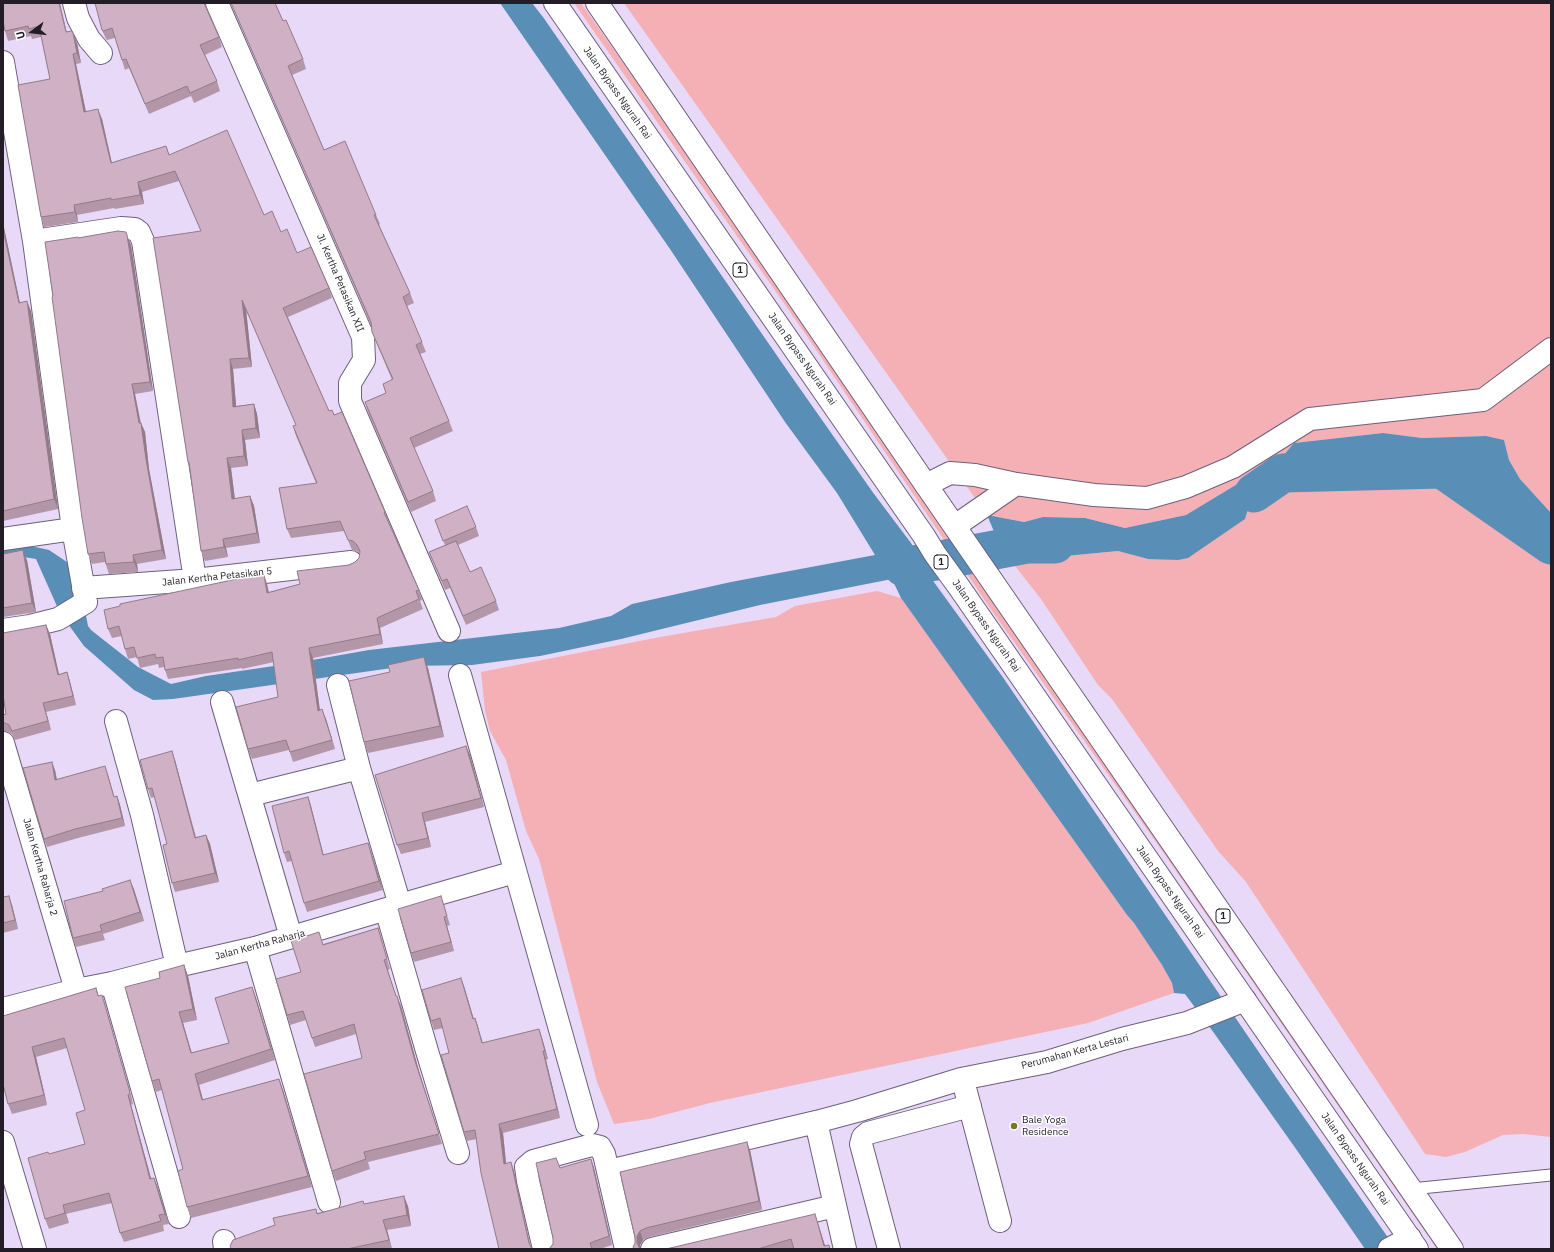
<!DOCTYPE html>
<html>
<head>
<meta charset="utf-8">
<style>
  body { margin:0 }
  #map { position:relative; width:1554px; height:1252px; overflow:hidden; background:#e8d9f9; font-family:"IBM Plex Sans",sans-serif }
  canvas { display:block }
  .frame { position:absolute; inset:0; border:4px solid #231d28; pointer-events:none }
  .north { position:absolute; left:12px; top:12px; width:40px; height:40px; -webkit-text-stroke:3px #fff; paint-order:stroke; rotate:255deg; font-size:11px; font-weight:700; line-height:16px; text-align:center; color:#231d28 }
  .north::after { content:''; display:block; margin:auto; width:14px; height:18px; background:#231d28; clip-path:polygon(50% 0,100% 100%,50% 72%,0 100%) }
</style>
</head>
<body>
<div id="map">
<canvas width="1554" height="1252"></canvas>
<div class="frame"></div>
<div class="north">U</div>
</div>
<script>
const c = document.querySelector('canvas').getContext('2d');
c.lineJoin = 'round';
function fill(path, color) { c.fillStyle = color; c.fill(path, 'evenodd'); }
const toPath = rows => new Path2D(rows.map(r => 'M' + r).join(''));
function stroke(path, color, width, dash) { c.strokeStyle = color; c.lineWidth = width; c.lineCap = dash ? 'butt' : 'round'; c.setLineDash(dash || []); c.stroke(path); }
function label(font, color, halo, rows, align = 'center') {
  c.font = font + ' "IBM Plex Sans",sans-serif'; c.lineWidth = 3; c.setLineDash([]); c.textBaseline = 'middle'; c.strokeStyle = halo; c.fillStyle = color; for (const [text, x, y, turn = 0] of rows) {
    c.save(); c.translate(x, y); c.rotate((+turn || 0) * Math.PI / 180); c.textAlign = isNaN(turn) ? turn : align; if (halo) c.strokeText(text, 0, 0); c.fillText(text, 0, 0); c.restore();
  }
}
fill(toPath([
  [574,3,581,3,677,139,1444,1249,1437,1249,1156,842,992,611,804,332],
  [624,3,1551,3,1551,513,1520,479,1509,460,1504,440,1486,436,1422,438,1383,433,1294,443,1282,457,1186,515,1125,528,1085,518,1043,517,1024,522,987,515],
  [1314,464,1474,474,1493,485,1500,493,1533,543,1551,555,1551,1137,1523,1134,1503,1135,1465,1152,1446,1157,1425,1154,1246,882,1218,851,1112,699,1098,685,1041,599,1011,561,1016,553,1025,552,1055,557,1118,551,1148,559,1244,519,1248,509,1275,487],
  [877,591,901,598,1127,915,1134,923,1162,965,1172,983,1174,993,1088,1023,710,1103,649,1119,614,1124,597,1082,539,859,526,831,506,760,490,731,485,711,481,672,660,637,776,617,795,606]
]), '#f5b0b6');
fill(toPath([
  [500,3,532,3,543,17,789,373,874,494,911,543,931,578,1002,676,1282,1086,1396,1249,1365,1249,1296,1149,1214,1033,1185,994,1174,993,1172,983,1162,965,1134,923,1127,915,901,598,892,579,760,605,621,639,540,656,472,665,406,666,173,699,153,700,134,690,84,646,60,613,36,559,17,556,3,557,3,544,18,543,49,550,64,560,68,563,81,589,88,626,91,630,138,667,171,684,206,676,301,662,369,650,559,628,611,616,632,604,731,582,875,555,837,493,785,422,670,249],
  [1383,433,1422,438,1486,436,1504,440,1509,460,1520,479,1551,513,1551,555,1533,543,1500,493,1493,485,1474,474,1314,464,1275,487,1248,509,1245,519,1188,558,1178,560,1148,559,1118,551,1055,557,1025,552,1016,553,1011,561,998,541,987,515,1024,522,1043,517,1085,518,1125,528,1186,515,1282,457,1294,443]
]), '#598eb6');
stroke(toPath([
  [1254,493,1283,473,1442,469,1551,545],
  [903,567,1027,544,1055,544]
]), '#598eb6', 39);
const service = toPath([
  [1411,1189,1551,1175]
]);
const minor = toPath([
  [74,3,78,18,89,39,101,53],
  [217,3,363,337,364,360,350,383,350,401,449,631],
  [3,62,34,241,73,529,86,602,58,619,30,626,3,630],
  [34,241,121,228,135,229,139,232,143,241,195,580],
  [926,485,950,473,975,475,1016,484,1094,495,1147,498,1186,487,1233,467,1310,419,1483,400,1551,349],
  [955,526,1016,484],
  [3,539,73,529],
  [83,588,195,580,351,562],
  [460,675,587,1125],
  [338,685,359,768,400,905],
  [222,702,291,937],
  [116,721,142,815,177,966],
  [3,743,76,990],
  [250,795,359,768],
  [386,909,427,1051,458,1153],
  [255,948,329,1202],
  [112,983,179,1217],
  [3,1009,76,990,112,983,177,966,255,948,400,905,515,872],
  [966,1092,1000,1221],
  [816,1122,845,1249],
  [3,1142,35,1249],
  [609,1171,816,1122,857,1111,961,1079,1047,1062,1122,1039,1187,1023,1245,1000],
  [224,1241,225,1249],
  [544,1249,528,1181,526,1167,533,1161,592,1145,600,1147,604,1154,626,1249],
  [652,1249,835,1206],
  [889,1249,861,1144,863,1137,868,1133,970,1106],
  [1389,1249,1410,1238]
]);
const trunk = toPath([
  [555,3,924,536,935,554,959,587,1417,1249],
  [597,3,926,485,1452,1249]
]);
stroke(service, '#6d607b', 13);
stroke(minor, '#6d607b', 24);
stroke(trunk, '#6d607b', 24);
stroke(service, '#fff', 11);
stroke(minor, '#fff', 22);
stroke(trunk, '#fff', 22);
fill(toPath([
  [3,3,67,32,77,43,81,63,76,64,86,112,102,119,112,163,166,146,169,154,264,215,281,232,297,253,329,288,332,298,288,317,329,411,334,415,385,512,388,522,419,590,422,600,420,601,423,609,380,628,383,644,313,658,320,710,326,719,335,749,293,762,289,750,252,759,248,749,278,697,274,662,242,669,242,668,168,679,164,667,159,668,158,664,140,668,137,657,128,659,125,649,122,636,112,638,108,629,264,575,267,584,269,592,300,584,355,562,359,558,360,553,356,551,352,550,344,531,291,538,287,529,316,483,296,436,293,426,296,425,246,309,252,367,233,369,236,406,254,404,257,414,260,438,245,440,248,466,231,468,235,499,250,496,254,506,260,543,226,548,228,557,205,561,201,551,190,468,188,462,201,231,179,181,142,192,144,204,115,209,114,208,77,215,78,222,44,227,41,217,50,79,41,37,32,39,31,36,8,41,5,31],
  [95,3,205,3,205,5,219,37,222,47,205,55,217,81,220,91,194,103,191,96,149,114,129,68,125,70,115,38,107,40,106,39,102,30],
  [231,3,275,3,283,21,303,59,306,69,292,75,324,150,376,215,380,224,379,225,410,293,414,303,407,306,426,352,420,354,449,421,453,431,414,448,433,491,436,501,411,512,368,412,365,402,386,393,383,384,392,380,376,342,372,332,371,325],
  [3,223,20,303,31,311,58,509,3,521,4,525,3,525],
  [78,238,131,245,153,391,135,394,141,423,145,432,149,469,166,559,137,564,138,572,109,574,105,562,92,564,88,554,53,296],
  [435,520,476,527,479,536,458,545,470,572,496,601,499,610,466,625,450,588,445,590,429,552,445,545],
  [3,554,27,560,36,612,3,617],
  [46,625,50,634,59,674,67,672,70,682,76,705,46,712,51,730,15,740,12,734,6,731,3,731,3,715,6,714],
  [428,668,444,737,368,753,364,742],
  [466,746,470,755,484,807,425,822,431,847,401,854,397,845],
  [175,760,196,837,206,835,210,844,219,882,175,892,172,883,167,844,155,797,151,798,148,789],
  [55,770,57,779,108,775,114,797,117,796,120,805,125,826,78,838,47,847,44,839],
  [308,797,311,806,323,855,371,852,383,890,307,912,304,903,292,861,287,862,284,853],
  [130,880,144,921,103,934,105,940,76,947,73,938,103,891],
  [441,896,450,925,447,926,454,951,414,962,411,953],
  [3,897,12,905,18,929,3,933],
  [378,928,381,938,390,969,388,970,396,996,401,1006,419,1071,442,1144,368,1162,370,1169,336,1181,332,1171,362,1058,356,1034,315,1047,306,1020,290,1025,287,1015,301,972,323,944],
  [184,965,188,976,197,1020,183,1023,192,1053,229,1043,252,987,256,998,275,1060,199,1085,203,1100,279,1079,283,1090,312,1187,191,1218,187,1207,183,1169,162,1090,156,1092,152,1081,160,978],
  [464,986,474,1019,475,1018,478,1027,483,1043,539,1029,542,1038,548,1059,546,1060,560,1118,503,1133,506,1164,511,1162,514,1171,499,1249,477,1139,467,1141,464,1132,449,1053,443,1028,434,1030,431,1021],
  [96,988,99,996,105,1005,132,1099,133,1104,131,1105,151,1179,154,1178,169,1224,163,1225,164,1231,124,1242,120,1233,112,1203,66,1214,69,1223,49,1229,45,1219,85,1144,85,1110,67,1048,36,1057,47,1105,12,1114,8,1104,3,1016],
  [750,1150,762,1210,649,1237,643,1240,640,1245,640,1249,635,1243,635,1237,620,1172],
  [591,1159,594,1168,612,1245,600,1249,549,1249,553,1244,560,1168],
  [364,1204,408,1206,411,1226,387,1230,392,1249,231,1249,275,1225,316,1209,317,1213],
  [818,1223,825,1246,794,1248,791,1249,666,1249]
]), '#b397a9');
fill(toPath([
  [59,3,60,3,69,42,66,32],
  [73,33,77,43,81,63,77,53],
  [73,54,76,64,88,122,84,112],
  [98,109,102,119,114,173,111,163],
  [138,182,142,192,144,204,140,195],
  [74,205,77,215,78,222,75,212],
  [3,223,22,313,19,303,3,229],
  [127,235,131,245,153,391,150,382],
  [242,300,246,309,252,367,249,358],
  [27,301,31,311,58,509,54,499],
  [230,359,233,369,237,416,233,407],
  [132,384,135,394,142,432,141,423,145,432,149,469,166,559,162,550],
  [254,404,257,414,260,438,256,428],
  [242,430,245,440,248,466,244,456],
  [227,458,231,468,236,509,232,499],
  [250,496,254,506,260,543,257,533],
  [223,539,226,548,228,557,224,547],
  [23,550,27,560,36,612,32,603],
  [133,555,137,564,138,572,134,562],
  [264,575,267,584,270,602,267,593],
  [377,618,380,628,383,644,380,634],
  [46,625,50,634,61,684,58,675],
  [309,648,313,658,321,720,318,711],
  [424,657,428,668,444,737,440,726],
  [67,672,70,682,76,705,73,696],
  [43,703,46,712,51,730,48,721],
  [322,709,326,719,335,749,332,740],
  [466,746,470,755,484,807,481,798],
  [172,751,175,760,198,847,195,838],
  [52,762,55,770,58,788,55,780],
  [105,766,108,775,117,806,114,797],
  [117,796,120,805,125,826,122,818],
  [308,797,311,806,326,864,323,855],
  [422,813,425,822,431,847,428,838],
  [206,835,210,844,219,882,215,873],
  [368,843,371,852,383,890,379,881],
  [130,880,134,889,144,921,140,912],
  [9,896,12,905,18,929,15,920],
  [444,917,447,926,454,951,451,942],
  [184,965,188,976,197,1020,193,1009],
  [461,978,464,986,476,1028,473,1019],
  [252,987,256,998,275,1060,271,1049],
  [102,995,105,1005,133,1104,130,1094],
  [397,996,401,1006,419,1071,442,1144,415,1061],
  [179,1012,183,1023,195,1065,191,1053],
  [475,1018,478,1027,485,1052,482,1043],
  [539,1029,542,1038,548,1059,545,1051],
  [32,1047,36,1057,47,1105,44,1095],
  [543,1051,546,1060,560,1118,557,1109],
  [195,1074,199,1085,206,1111,202,1100],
  [279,1079,283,1090,312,1187,308,1176],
  [128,1095,131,1105,154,1189,150,1179],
  [499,1124,503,1133,507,1173,504,1164],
  [747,1142,750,1150,762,1210,759,1201],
  [591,1159,594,1168,612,1245,609,1236],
  [511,1162,514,1171,531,1249,529,1243],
  [154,1178,158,1188,169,1224,165,1214],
  [404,1196,408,1206,411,1226,407,1215],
  [63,1205,69,1223,65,1213],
  [815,1214,818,1223,826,1249,825,1249],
  [383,1220,387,1230,392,1249,389,1240],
  [640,1231,643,1240,640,1245,640,1249,637,1243,637,1236]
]), '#927b89');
const building = toPath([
  [3,3,59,3,66,32,72,31,73,33,77,53,73,54,84,112,98,109,111,163,166,146,169,155,227,130,264,215,272,211,281,232,287,229,297,253,311,247,329,288,283,308,329,411,332,410,334,415,342,412,385,512,384,513,386,517,419,590,416,591,419,599,377,618,380,634,309,648,318,711,322,709,332,740,290,752,286,740,248,749,236,707,278,697,272,652,238,660,238,658,165,670,163,657,156,658,155,654,137,658,134,647,125,649,119,626,108,629,104,610,120,606,120,604,246,577,264,575,267,593,300,584,297,571,349,565,355,562,359,558,360,551,357,545,353,541,348,540,340,521,287,529,279,488,317,483,293,426,296,425,242,300,249,358,230,359,233,407,254,404,256,428,242,430,244,456,227,458,232,499,250,496,257,533,223,539,224,547,201,551,189,462,188,462,153,238,201,231,175,171,138,182,140,195,111,200,111,198,74,205,75,212,41,217,18,85,50,79,39,26,29,29,28,26,5,31,3,21,3,3],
  [95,3,204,3,219,37,200,45,217,81,190,93,187,86,145,104,126,59,122,60,112,28,103,31,102,30,95,3],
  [231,3,275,3,283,21,286,20,303,59,288,66,324,150,345,141,376,215,374,215,410,293,403,297,422,342,416,345,449,421,410,438,433,491,408,502,365,402,386,393,383,384,393,379,372,332,371,322,231,3],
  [3,229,19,303,27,301,54,499,3,511,3,229],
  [118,231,126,232,127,235,150,382,132,384,139,423,141,423,146,459,162,550,133,555,134,562,106,564,104,552,88,554,82,518,52,297,53,296,45,242,78,237,78,238,118,231],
  [467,506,476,527,443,541,435,520,467,506],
  [456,541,470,572,481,567,496,601,463,616,447,579,442,581,429,552,456,541],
  [23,550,32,603,3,608,3,554,23,550],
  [46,625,58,675,67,672,73,696,43,703,48,721,12,731,9,725,3,722,3,715,6,714,3,695,3,633,46,625],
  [424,657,440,726,364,742,349,681,390,672,388,665,424,657],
  [466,746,481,798,422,813,428,838,397,845,375,775,466,746],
  [172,751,195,838,206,835,215,873,172,883,163,845,167,844,152,788,148,789,140,760,172,751],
  [52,762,55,780,105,766,114,797,117,796,122,818,75,829,44,839,23,768,52,762],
  [308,797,323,855,368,843,379,881,304,903,289,851,284,853,272,806,308,797],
  [130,880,140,912,100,925,102,931,73,938,64,901,103,891,102,889,130,880],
  [9,896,15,920,3,923,3,897,9,896],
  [441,896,447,916,444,917,451,942,411,953,398,909,441,896],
  [378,928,387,959,384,960,396,996,397,996,415,1061,439,1134,364,1152,366,1159,332,1171,304,1074,362,1058,354,1024,312,1038,303,1011,287,1015,276,979,301,972,291,941,319,932,323,945,378,928],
  [184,965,193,1009,179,1012,191,1053,229,1043,215,998,252,987,271,1049,195,1074,202,1100,279,1079,308,1176,187,1207,178,1171,183,1169,159,1079,152,1081,125,987,160,978,159,972,184,965],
  [461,978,473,1019,475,1018,482,1043,539,1029,545,1051,543,1051,557,1109,499,1124,504,1164,511,1162,529,1243,532,1249,499,1249,481,1173,475,1130,464,1132,441,1055,449,1053,440,1018,431,1021,422,990,461,978],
  [96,988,98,996,102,995,129,1089,130,1094,128,1095,150,1179,154,1178,165,1214,159,1215,161,1221,120,1233,109,1193,63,1205,65,1213,45,1219,28,1158,48,1152,49,1154,85,1144,76,1113,85,1110,64,1038,32,1047,44,1095,8,1104,3,1084,3,1016,96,988],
  [747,1142,759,1201,646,1228,640,1231,637,1236,637,1243,640,1249,634,1249,633,1247,635,1243,635,1237,620,1172,747,1142],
  [556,1158,560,1168,591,1159,609,1236,590,1243,592,1249,549,1249,553,1244,553,1238,536,1163,556,1158],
  [404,1196,407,1215,383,1220,389,1240,347,1249,231,1249,230,1246,233,1240,275,1225,273,1218,316,1209,317,1214,363,1201,364,1204,404,1196],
  [815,1214,824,1246,829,1245,830,1249,794,1249,791,1239,758,1249,666,1249,815,1214]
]);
fill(building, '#d0b0c4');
stroke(building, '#927b89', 1);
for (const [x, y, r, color] of [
  [1014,1126,4,"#767921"]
]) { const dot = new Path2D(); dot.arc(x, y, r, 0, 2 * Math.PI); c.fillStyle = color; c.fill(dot); stroke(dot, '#fff', 1.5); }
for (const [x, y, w] of [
  [740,270,14],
  [941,562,14],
  [1223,916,14]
]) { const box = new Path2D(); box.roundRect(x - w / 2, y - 7, w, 14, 3); c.fillStyle = '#fff'; c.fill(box); stroke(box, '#231d28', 1); }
label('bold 9px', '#231d28', null, [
  ["1",740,270],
  ["1",941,562],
  ["1",1223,916]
]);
label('10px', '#231d28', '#fff', [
  ["Jalan Bypass Ngurah Rai",617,93,55],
  ["Jl. Kertha Petasikan XII",340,283,67],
  ["Jalan Bypass Ngurah Rai",802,359,55],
  ["Jalan Kertha Petasikan 5",217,577,-6],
  ["Jalan Bypass Ngurah Rai",986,626,55],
  ["Jalan Kertha Raharja 2",40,867,74],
  ["Jalan Bypass Ngurah Rai",1170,892,55],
  ["Jalan Kertha Raharja",260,945,-15],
  ["Perumahan Kerta Lestari",1075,1052,-15],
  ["Jalan Bypass Ngurah Rai",1355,1159,55]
]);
label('10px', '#231d28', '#fff', [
  ["Bale Yoga",1022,1120],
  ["Residence",1022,1132]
], 'left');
</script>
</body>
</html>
